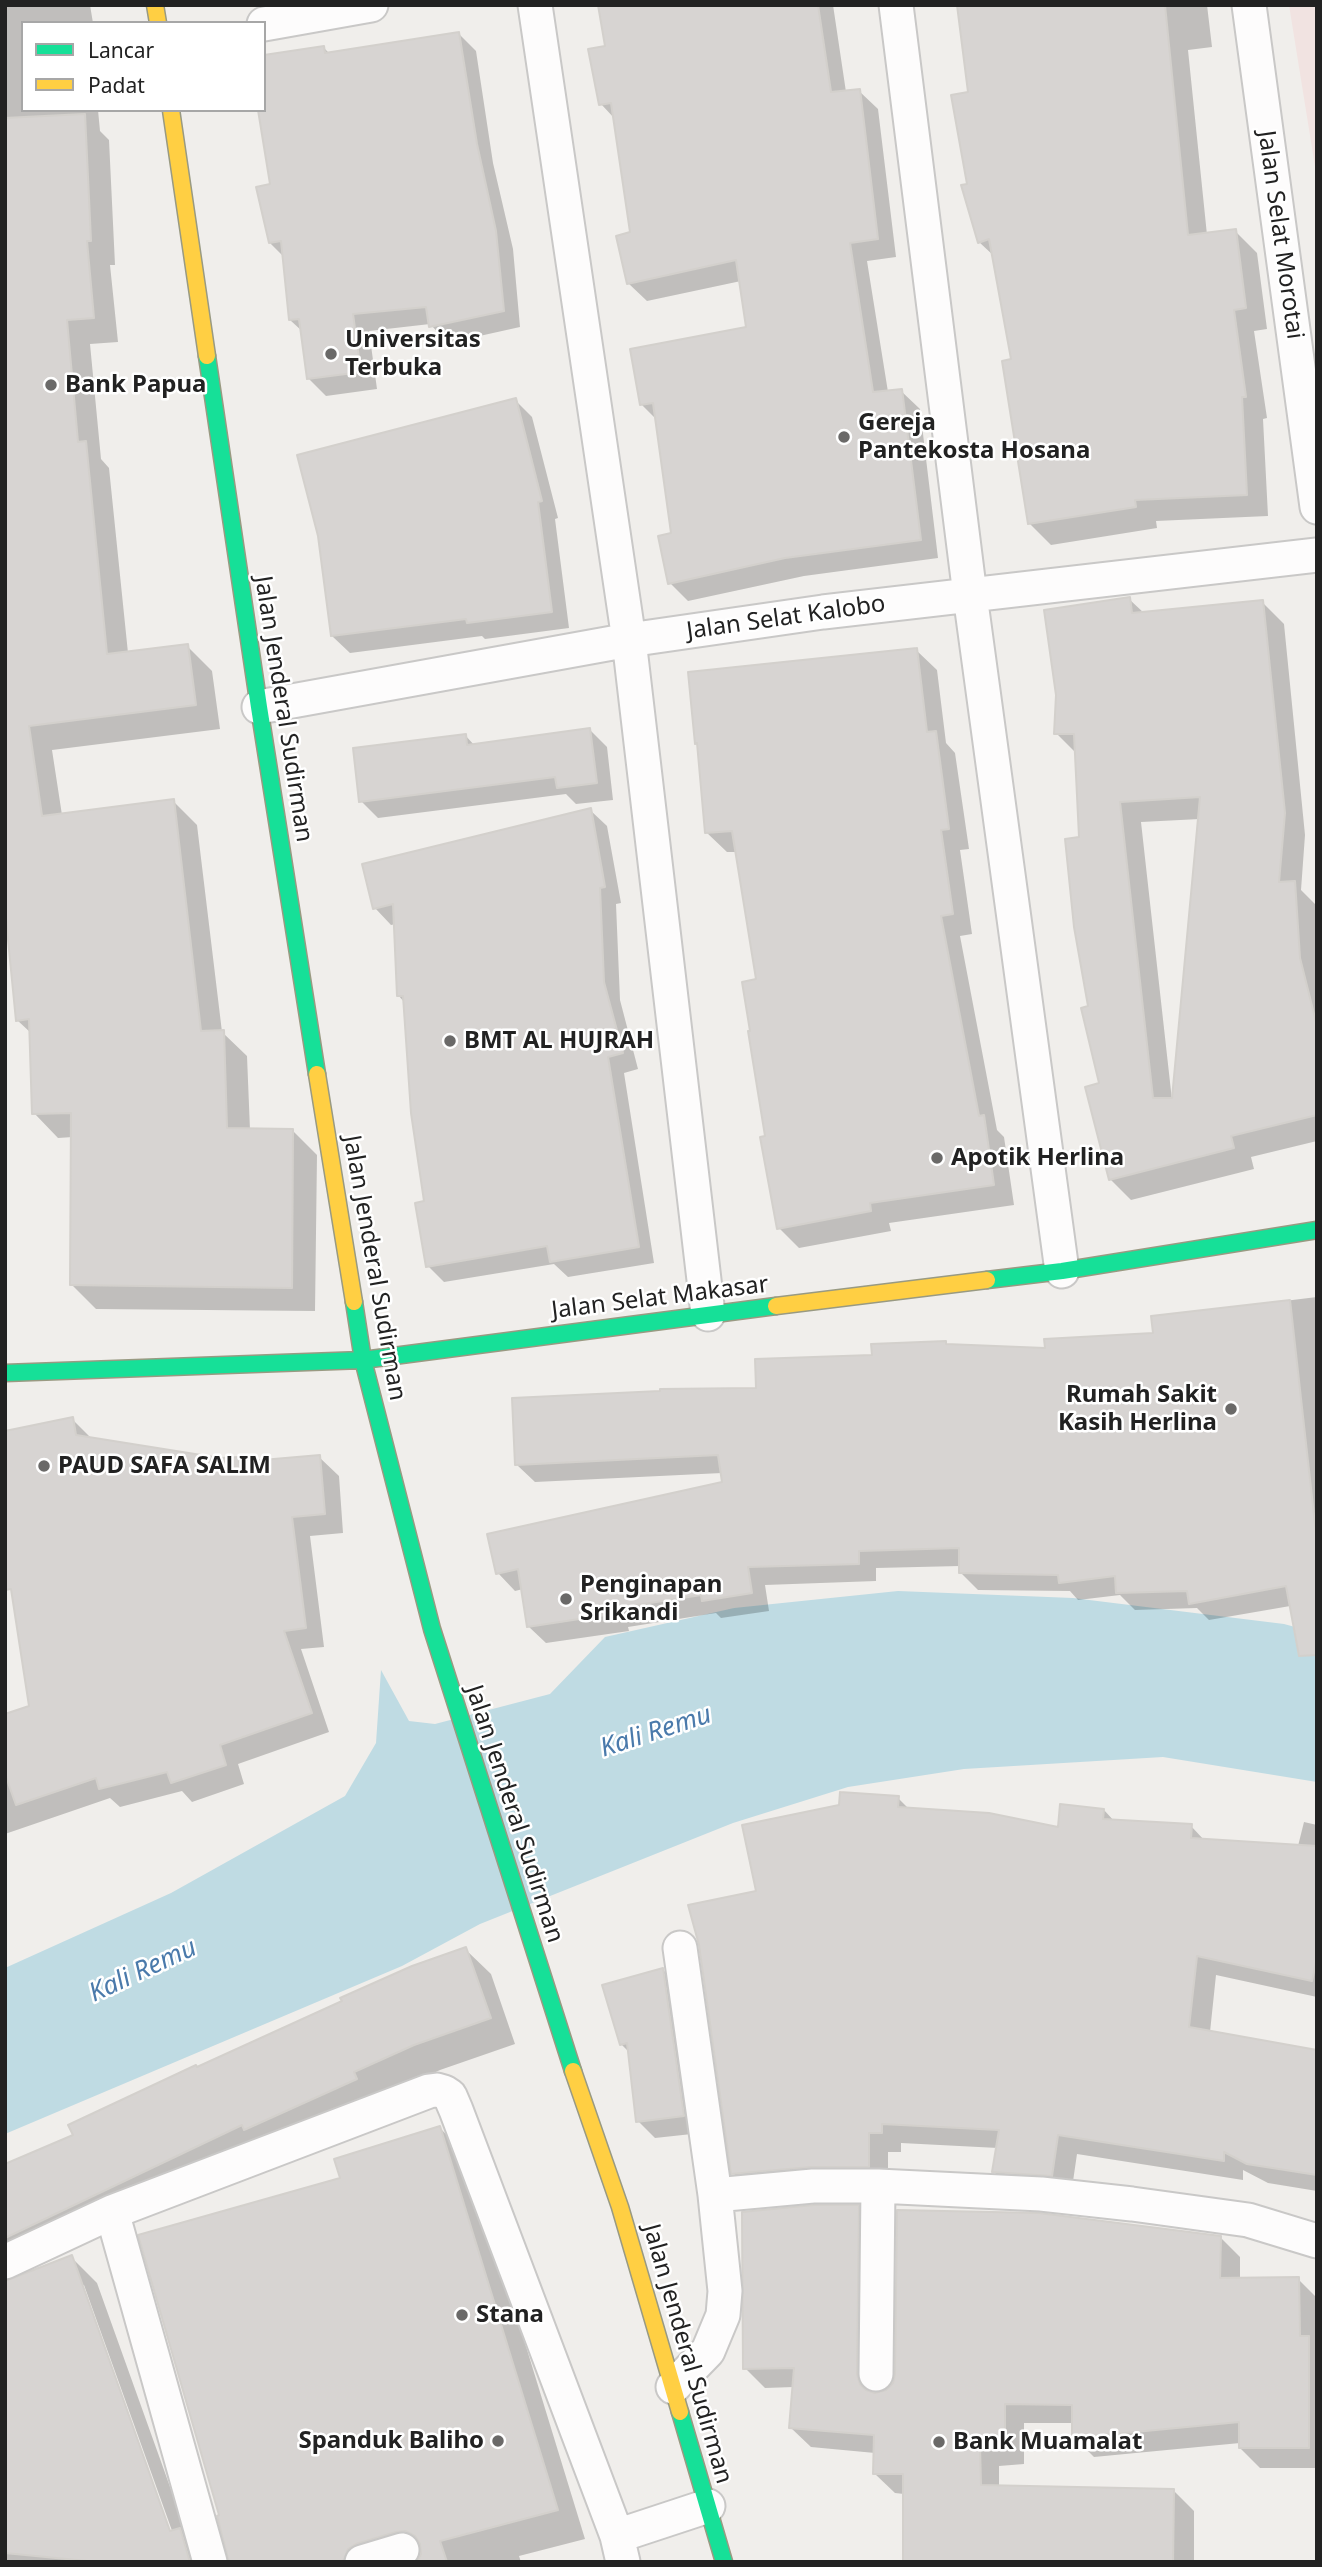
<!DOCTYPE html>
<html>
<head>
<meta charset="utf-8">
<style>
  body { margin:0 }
  #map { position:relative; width:1322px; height:2567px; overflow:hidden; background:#f0eeeb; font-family:"Noto Sans",sans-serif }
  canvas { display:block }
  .frame { position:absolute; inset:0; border:7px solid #222; pointer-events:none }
  .legend { position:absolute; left:21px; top:21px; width:245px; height:91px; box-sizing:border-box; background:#fff; border:2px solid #a7a7a7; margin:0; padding:9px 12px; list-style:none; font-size:21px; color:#222 }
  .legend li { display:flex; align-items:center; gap:14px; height:35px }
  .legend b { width:35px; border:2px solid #a7a7a7 }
</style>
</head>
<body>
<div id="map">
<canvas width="1322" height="2567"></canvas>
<div class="frame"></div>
<ul class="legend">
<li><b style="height:9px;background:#16e098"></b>Lancar</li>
<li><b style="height:9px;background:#ffcf43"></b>Padat</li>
</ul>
</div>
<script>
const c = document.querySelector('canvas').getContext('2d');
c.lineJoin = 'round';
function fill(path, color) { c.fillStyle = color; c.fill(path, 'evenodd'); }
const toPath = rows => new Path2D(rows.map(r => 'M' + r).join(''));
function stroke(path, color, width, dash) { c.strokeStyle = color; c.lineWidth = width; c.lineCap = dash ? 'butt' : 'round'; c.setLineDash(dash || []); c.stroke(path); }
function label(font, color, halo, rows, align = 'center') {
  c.font = font + ' "Noto Sans",sans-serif'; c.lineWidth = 5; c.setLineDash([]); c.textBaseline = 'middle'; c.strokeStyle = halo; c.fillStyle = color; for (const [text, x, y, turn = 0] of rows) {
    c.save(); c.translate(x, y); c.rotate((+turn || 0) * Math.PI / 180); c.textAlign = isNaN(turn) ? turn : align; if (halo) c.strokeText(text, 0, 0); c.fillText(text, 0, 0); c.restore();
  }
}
fill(toPath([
  [1289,5,1317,5,1317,179]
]), '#f1e3e1');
fill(toPath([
  [898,1591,1073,1598,1284,1624,1317,1633,1317,1782,1163,1757,964,1769,848,1787,733,1823,480,1924,402,1966,5,2134,5,1968,171,1893,345,1796,376,1743,381,1670,409,1721,435,1724,550,1694,605,1637,734,1608]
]), '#bfdbe3');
fill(toPath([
  [5,5,90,5,93,23,23,23,23,110,98,110,100,131,109,140,115,265,110,265,118,342,90,344,101,459,109,468,128,653,187,646,212,671,220,729,52,750,62,815,173,801,197,825,222,1032,247,1056,250,1130,292,1130,317,1155,315,1311,96,1309,72,1285,73,1137,58,1138,34,1113,31,1033,17,1020,8,916,5,913],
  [600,5,833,5,846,92,859,91,878,109,896,257,867,261,888,392,901,391,920,409,938,558,804,576,688,601,670,583,673,534,657,420,642,405,748,328,741,281,647,301,628,283,632,234,615,119,601,104,607,47],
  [959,5,1207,5,1212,47,1188,50,1207,235,1235,231,1257,253,1267,329,1254,331,1267,418,1263,419,1268,516,1156,521,1157,528,1051,545,1029,523,1013,361,994,256,979,242,969,185,970,94],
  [459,34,476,51,493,163,513,249,520,327,448,343,430,324,369,331,377,389,326,396,309,379,302,331,290,320,284,257,270,243,272,185,264,110,323,47,330,54],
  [515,400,532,417,558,518,555,519,569,628,485,639,482,636,350,653,332,636],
  [1129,599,1145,614,1262,602,1284,624,1305,835,1301,890,1315,904,1317,929,1317,1141,1251,1157,1254,1169,1131,1200,1110,1179,1101,1085,1090,1008,1076,753,1056,733],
  [1200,819,1173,1100,1172,1100,1141,822],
  [916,650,937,670,946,743,955,753,969,849,960,850,972,934,960,936,997,1130,1004,1137,1014,1205,889,1223,891,1231,799,1248,779,1228,752,1032,758,981,737,852,727,852,706,832],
  [590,730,607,747,613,800,576,804,566,794,378,818,361,801,465,735,475,746],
  [590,810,607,826,621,903,616,904,620,1000,638,1069,624,1073,654,1263,568,1277,554,1264,444,1282,428,1266,426,1203,405,1003,398,995,396,924,391,925,375,908],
  [1317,1297,1317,1616,1296,1605,1209,1620,1197,1608,1135,1610,1120,1595,1078,1600,1070,1591,978,1590,960,1572,960,1566,876,1568,876,1581,765,1585,769,1611,721,1618,716,1613,628,1627,629,1631,546,1643,528,1626,523,1589,515,1591,498,1573,724,1484,722,1473,535,1482,517,1465,758,1389,874,1356,945,1343,949,1346,1047,1350,1155,1335,1153,1317],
  [72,1419,91,1438,220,1460,238,1459,242,1464,319,1457,339,1476,343,1533,310,1536,324,1647,301,1649,329,1732,238,1764,244,1784,192,1802,182,1791,120,1807,110,1798,5,1834,5,1725,110,1687],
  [898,1798,909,1809,1059,1829,1104,1810,1115,1822,1191,1826,1205,1841,1298,1846,1304,1822,1317,1825,1317,1997,1216,1975,1210,2032,1317,2052,1317,2191,1268,2183,1243,2170,1243,2180,1077,2154,1071,2195,1014,2192,994,2172,998,2148,901,2143,901,2152,888,2152,888,2186,753,2193,733,2173,758,1892],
  [465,1949,491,1974,515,2044,440,2070,5,2275,5,2166,75,2136,197,2069],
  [663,1970,680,1987,701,2133,655,2138,638,2121,630,2053,621,2044],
  [440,2128,468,2157,585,2539,519,2556,521,2562,235,2562,342,2179],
  [858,2207,878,2227,876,2395,1220,2237,1240,2257,1240,2279,1298,2279,1317,2298,1317,2468,1260,2468,1240,2448,1240,2443,1094,2457,1074,2437,1074,2423,1024,2423,1024,2464,999,2466,999,2487,1174,2491,1194,2511,1194,2562,904,2562,904,2494,895,2493,875,2474,875,2453,811,2447,791,2428,794,2387,765,2388,745,2368],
  [71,2257,97,2283,188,2537,207,2562,5,2562,5,2282],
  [80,2285,84,2285,175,2539,171,2540]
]), '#0003');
const building = toPath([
  [598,5,818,5,831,92,860,89,878,239,850,243,873,392,902,389,921,540,785,558,668,584,658,536,671,533,653,403,640,405,630,349,746,327,736,260,627,284,616,236,630,232,611,103,599,105,588,49,605,46,598,5],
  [957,5,1165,5,1188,235,1236,229,1246,308,1234,310,1246,397,1242,397,1247,495,1135,500,1136,507,1028,524,1002,361,1011,359,989,239,978,243,961,185,967,184,951,95,968,92,957,5],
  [459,32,477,144,496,231,504,311,429,327,426,307,353,314,361,372,307,379,299,319,289,320,281,241,269,243,256,187,270,184,258,110,264,110,264,55,324,46,325,53,459,32],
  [85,114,91,241,87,241,94,318,67,320,78,442,86,441,107,654,188,644,196,705,29,726,42,816,174,799,201,1031,224,1030,227,1128,293,1129,292,1288,70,1285,71,1113,32,1114,29,1019,16,1021,5,909,5,118,85,114],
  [516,398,542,501,538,502,552,612,467,623,466,619,331,636,318,536,297,455,516,398],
  [1130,597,1132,613,1263,600,1285,813,1279,882,1295,881,1300,958,1317,1026,1317,1115,1231,1136,1234,1148,1109,1180,1085,1087,1099,1083,1081,1008,1088,1006,1074,927,1065,839,1079,837,1074,734,1054,734,1056,695,1044,610,1130,597],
  [1200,797,1172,1098,1153,1098,1120,802,1200,797],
  [917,648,927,732,936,731,949,829,941,830,953,914,941,916,979,1116,984,1115,994,1185,870,1203,871,1211,777,1229,760,1137,765,1136,748,1031,750,1031,742,982,756,979,732,831,705,833,697,743,695,744,688,672,917,648],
  [590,728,597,783,557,788,555,777,359,802,353,748,466,734,467,745,590,728],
  [591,808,605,887,600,888,604,982,623,1053,608,1057,639,1247,550,1262,547,1246,426,1267,415,1203,424,1201,411,1113,403,996,397,996,393,904,373,909,362,864,591,808],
  [1290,1300,1317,1542,1317,1655,1299,1656,1286,1586,1189,1604,1187,1591,1116,1593,1115,1576,1059,1583,1058,1575,959,1573,959,1548,859,1551,859,1564,748,1567,752,1593,702,1601,701,1595,611,1609,612,1614,527,1627,518,1569,496,1574,487,1534,722,1482,718,1455,515,1465,512,1398,660,1391,660,1389,756,1388,755,1359,872,1355,871,1344,946,1341,946,1344,1045,1348,1044,1339,1153,1333,1151,1316,1290,1300],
  [73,1417,76,1435,220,1458,239,1457,239,1462,320,1455,325,1514,292,1517,306,1628,284,1631,312,1713,220,1745,226,1765,171,1783,167,1772,99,1789,96,1778,16,1805,5,1774,5,1714,29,1706,11,1589,5,1590,5,1431,73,1417],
  [840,1792,899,1796,898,1807,989,1813,1058,1827,1060,1804,1104,1809,1103,1819,1192,1824,1191,1838,1317,1846,1317,1958,1312,1981,1197,1956,1189,2027,1317,2050,1317,2175,1247,2164,1224,2152,1224,2161,1058,2135,1052,2176,992,2172,999,2130,882,2124,882,2133,869,2133,869,2167,811,2167,731,2174,699,1945,688,1905,756,1891,742,1825,839,1805,840,1792],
  [466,1947,491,2018,414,2045,354,2072,357,2079,244,2130,242,2125,5,2238,5,2164,73,2135,68,2125,196,2065,197,2067,342,2001,340,1998,412,1966,466,1947],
  [663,1968,684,2116,636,2122,627,2043,620,2045,602,1985,663,1968],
  [440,2126,558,2510,440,2541,447,2562,417,2562,421,2554,420,2544,415,2536,406,2531,396,2532,356,2544,348,2549,343,2562,229,2562,217,2516,219,2515,138,2235,340,2178,334,2159,440,2126],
  [814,2205,859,2205,857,2374,860,2384,866,2390,875,2393,886,2390,893,2383,895,2374,897,2210,1039,2213,1221,2236,1220,2278,1299,2277,1300,2336,1309,2336,1309,2448,1239,2448,1239,2422,1072,2438,1072,2405,1005,2404,1005,2444,980,2447,981,2485,1174,2489,1173,2562,903,2562,903,2474,873,2474,874,2435,789,2428,794,2368,743,2369,742,2212,814,2205],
  [72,2255,170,2531,180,2528,190,2562,97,2562,5,2553,5,2281,72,2255]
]);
fill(building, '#d7d4d2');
stroke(building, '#d3d0cc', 2);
const street = toPath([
  [535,5,629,640,708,1314],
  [896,5,970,595,1062,1271],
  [1249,5,1317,507],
  [264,24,371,5],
  [259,707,629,640,823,612,1317,555],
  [715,2195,813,2186,878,2186,1041,2194,1132,2204,1248,2220,1317,2241],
  [112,2212,210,2562],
  [5,2262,112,2212,429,2091,437,2090,444,2092,450,2096,456,2110,617,2536,623,2562],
  [876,2374,878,2186],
  [673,2387,708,2351,723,2315,725,2291,715,2195,680,1948],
  [617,2536,708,2506],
  [362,2562,402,2550]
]);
const fast = toPath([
  [207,356,259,707,317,1074],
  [987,1280,1062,1271,1317,1230],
  [354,1302,363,1360,432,1629,573,2071],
  [5,1373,363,1360,776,1306],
  [680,2412,724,2562]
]);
const slow = toPath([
  [155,5,158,23],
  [171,110,207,356],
  [317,1074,354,1302],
  [776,1306,987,1280],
  [573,2071,620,2207,680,2412]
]);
stroke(street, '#c9c8c7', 37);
stroke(fast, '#999a82', 19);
stroke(slow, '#999a82', 19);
stroke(street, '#fdfcfc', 33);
stroke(fast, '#16e098', 16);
stroke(slow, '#ffcf43', 16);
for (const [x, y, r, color] of [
  [331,354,7,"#6a6968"],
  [51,385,7,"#6a6968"],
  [844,437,7,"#6a6968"],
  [450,1041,7,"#6a6968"],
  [937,1158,7,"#6a6968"],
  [1231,1409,7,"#6a6968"],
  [44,1466,7,"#6a6968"],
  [566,1599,7,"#6a6968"],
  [462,2315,7,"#6a6968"],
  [498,2441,7,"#6a6968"],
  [939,2442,7,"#6a6968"]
]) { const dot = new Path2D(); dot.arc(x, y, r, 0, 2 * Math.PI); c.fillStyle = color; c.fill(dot); stroke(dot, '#fff', 2.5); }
label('24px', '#222', '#fff', [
  ["Jalan Selat Morotai",1280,235,82],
  ["Jalan Selat Kalobo",786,618,-8],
  ["Jalan Jenderal Sudirman",283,709,81],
  ["Jalan Jenderal Sudirman",374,1268,80],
  ["Jalan Selat Makasar",660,1298,-7],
  ["Jalan Jenderal Sudirman",514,1814,72],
  ["Jalan Jenderal Sudirman",687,2354,74]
]);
label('bold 24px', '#222', '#fff', [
  ["Universitas",345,340],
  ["Terbuka",345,368],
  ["Bank Papua",65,385],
  ["Gereja",858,423],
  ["Pantekosta Hosana",858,451],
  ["BMT AL HUJRAH",464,1041],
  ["Apotik Herlina",951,1158],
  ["Rumah Sakit",1217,1395,"right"],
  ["Kasih Herlina",1217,1423,"right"],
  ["PAUD SAFA SALIM",58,1466],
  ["Penginapan",580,1585],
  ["Srikandi",580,1613],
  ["Stana",476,2315],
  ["Spanduk Baliho",484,2441,"right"],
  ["Bank Muamalat",953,2442]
], 'left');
label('italic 26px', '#4a7aab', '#fff', [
  ["Kali Remu",656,1732,-18],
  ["Kali Remu",143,1971,-25]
]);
</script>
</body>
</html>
